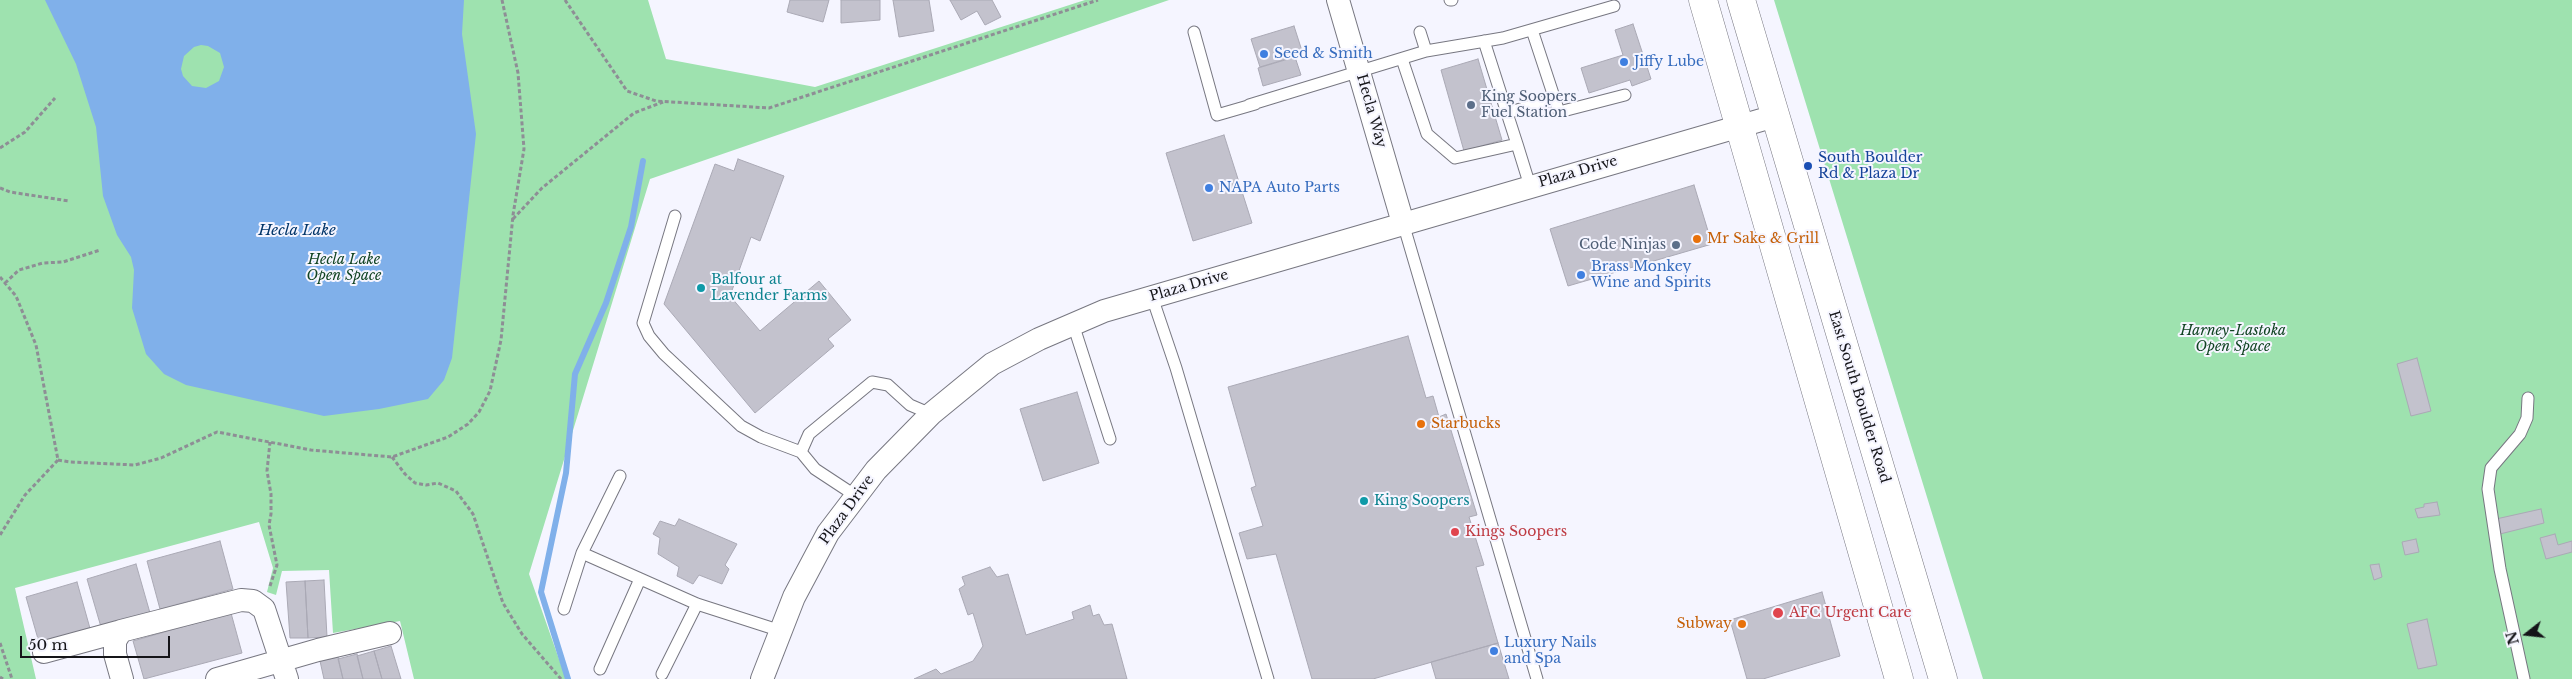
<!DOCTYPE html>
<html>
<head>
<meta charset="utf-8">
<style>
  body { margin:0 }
  #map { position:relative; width:2572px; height:679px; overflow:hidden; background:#f5f5ff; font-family:"Libre Baskerville",serif }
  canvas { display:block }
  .north { position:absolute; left:2502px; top:609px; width:50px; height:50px; -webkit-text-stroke:4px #f5f5ff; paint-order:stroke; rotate:254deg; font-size:14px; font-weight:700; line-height:20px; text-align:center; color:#151519 }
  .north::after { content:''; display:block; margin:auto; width:18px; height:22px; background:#151519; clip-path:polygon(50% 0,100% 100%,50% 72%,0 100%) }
  .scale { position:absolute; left:20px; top:636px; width:150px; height:22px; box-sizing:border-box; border:2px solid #151519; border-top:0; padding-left:6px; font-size:15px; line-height:18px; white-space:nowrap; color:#151519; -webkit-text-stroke:4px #f5f5ff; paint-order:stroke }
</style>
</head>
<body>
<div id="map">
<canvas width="2572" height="679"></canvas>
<div class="north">N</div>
<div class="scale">50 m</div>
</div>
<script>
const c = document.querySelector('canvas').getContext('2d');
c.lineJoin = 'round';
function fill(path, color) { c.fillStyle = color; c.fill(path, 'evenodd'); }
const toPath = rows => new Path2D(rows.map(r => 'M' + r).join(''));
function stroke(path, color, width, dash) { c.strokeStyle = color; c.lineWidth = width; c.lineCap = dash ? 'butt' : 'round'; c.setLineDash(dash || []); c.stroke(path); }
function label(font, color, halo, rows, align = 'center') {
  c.font = font + ' "Libre Baskerville",serif'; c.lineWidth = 4; c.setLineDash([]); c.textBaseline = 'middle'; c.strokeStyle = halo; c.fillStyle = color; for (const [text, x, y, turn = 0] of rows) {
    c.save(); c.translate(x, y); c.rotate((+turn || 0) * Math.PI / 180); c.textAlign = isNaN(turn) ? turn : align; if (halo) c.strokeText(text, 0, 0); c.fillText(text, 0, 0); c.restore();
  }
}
fill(toPath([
  [0,0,648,0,666,59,815,87,1085,0,1169,0,650,179,529,574,566,679,414,679,400,621,333,633,329,570,282,571,276,595,267,592,273,568,259,522,15,588,36,679,0,679],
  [1774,0,2572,0,2572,679,1983,679]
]), '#9ee2af');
fill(toPath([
  [45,0,464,0,462,34,476,134,452,358,444,380,428,399,379,409,324,416,186,385,164,374,146,354,132,308,134,270,131,257,117,235,103,196,96,127,76,64],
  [201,45,208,46,220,53,224,67,219,81,206,88,192,86,183,76,181,69,184,56,194,47]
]), '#80b0ea');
stroke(toPath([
  [568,679,541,592,566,473,575,374,606,303,631,227,643,161]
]), '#80b0ea', 6);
const building = toPath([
  [790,0,829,0,823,22,787,12,790,0],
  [841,0,880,0,880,20,841,23,841,0],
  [893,0,929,0,934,31,899,37,893,0],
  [950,0,992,0,1001,17,985,25,977,11,961,20,950,0],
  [1633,24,1651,79,1632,86,1630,80,1589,93,1581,68,1623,55,1615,30,1633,24],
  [1294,26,1303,54,1260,67,1251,39,1294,26],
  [1295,57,1301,75,1263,86,1258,68,1295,57],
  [1478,59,1502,140,1464,151,1441,70,1478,59],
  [1224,135,1252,223,1193,241,1166,153,1224,135],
  [738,159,784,176,760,241,751,237,730,296,760,331,819,281,851,320,828,339,834,346,755,413,664,304,715,164,734,171,738,159],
  [1694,185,1712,244,1568,286,1550,229,1694,185],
  [1408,336,1426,398,1433,396,1439,417,1446,414,1477,515,1469,517,1484,565,1476,567,1498,643,1373,679,1312,679,1276,554,1247,559,1239,533,1263,526,1251,488,1256,486,1228,387,1408,336],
  [2417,358,2431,411,2411,416,2397,364,2417,358],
  [1077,392,1099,463,1043,481,1020,409,1077,392],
  [2437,502,2440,515,2418,518,2415,509,2424,507,2424,504,2437,502],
  [2541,509,2544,523,2500,534,2496,519,2541,509],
  [679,519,737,544,725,565,729,569,722,584,699,575,693,584,677,576,679,567,658,554,660,538,653,534,660,521,675,526,679,519],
  [2555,534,2558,545,2572,541,2572,552,2546,559,2540,538,2555,534],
  [2416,539,2419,552,2405,555,2402,542,2416,539],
  [220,541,233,589,160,609,147,561,220,541],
  [136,564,150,613,101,627,87,579,136,564],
  [2379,564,2382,577,2374,580,2370,565,2379,564],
  [990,567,997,577,1008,574,1026,635,1074,619,1072,612,1090,605,1093,616,1099,614,1104,625,1112,624,1127,679,914,679,936,669,941,674,973,661,983,646,973,613,968,615,959,589,965,585,962,577,990,567],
  [324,580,327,637,308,638,305,581,324,580],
  [305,581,308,638,290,638,286,582,305,581],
  [77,582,91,632,40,646,26,597,77,582],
  [1822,592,1840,656,1763,679,1747,679,1730,620,1822,592],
  [231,613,242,653,144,679,133,641,231,613],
  [2427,619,2437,665,2418,669,2407,624,2427,619],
  [1498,643,1509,679,1436,679,1431,662,1498,643],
  [391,646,401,679,382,679,374,651,391,646],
  [374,651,382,679,363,679,357,656,374,651],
  [357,654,363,679,343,679,338,659,357,654],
  [338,657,343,679,324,679,320,661,338,657]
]);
fill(building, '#c3c2cd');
stroke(building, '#aaa9b5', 1);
const lane = toPath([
  [1450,0,1452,0],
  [1532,30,1559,112,1625,95],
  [1194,32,1217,115,1255,104],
  [1420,32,1426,51],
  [1484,41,1507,113,1554,99],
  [1402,59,1427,134,1455,158,1517,144,1530,186],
  [1249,105,1426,51,1503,38,1614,6],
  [1507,113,1517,144],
  [675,216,643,323,649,336,664,354,741,426,761,437,801,452],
  [1403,223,1537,679],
  [1152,297,1176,368,1268,679],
  [1073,324,1110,439],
  [620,476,582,553,697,604,781,631],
  [856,496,815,469,801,452,809,434,872,382,888,385,910,405,931,414],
  [564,609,582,553],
  [600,669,640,579],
  [662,674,697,604],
  [2524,679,2500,569,2488,489,2491,468,2520,434,2527,418,2528,398]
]);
const street = toPath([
  [1338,0,1403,223],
  [44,652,121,631],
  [122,679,115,654,115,641,121,631,241,600,253,601,264,609,287,679],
  [217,679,318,650,390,633],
  [762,679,794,597,828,533,876,470,931,414,992,364,1039,339,1104,311,1775,116]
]);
const primary = toPath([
  [1703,0,1899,679],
  [1741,0,1943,679]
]);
stroke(lane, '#777781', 13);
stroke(street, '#777781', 24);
stroke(primary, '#777781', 29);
stroke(toPath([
  [565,0,627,91,656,101,769,108,1098,0],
  [0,148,25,132,55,98],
  [0,188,10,192,69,201],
  [513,219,542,188,634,113,663,102],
  [0,277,16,296,36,345,58,460,25,495,0,535],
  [5,283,19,270,43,263,63,262,100,250],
  [392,457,405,474,415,483,426,485,438,483,456,491,473,514,503,603,522,634,561,679],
  [58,460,70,462,135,465,161,458,217,432,311,450,392,457,448,437,468,424,479,412,490,391,501,340,513,215,524,149,518,73,502,0],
  [270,586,277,565,269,525,271,514,271,494,267,471,270,442],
  [0,643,12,679],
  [0,677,3,679]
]), '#8e8e95', 3, [4, 2.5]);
stroke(lane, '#fff', 11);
stroke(street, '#fff', 22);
stroke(primary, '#fff', 28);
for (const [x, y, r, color] of [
  [1264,54,5,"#3f7fe0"],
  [1624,62,5,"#3f7fe0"],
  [1471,105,5,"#5c6f8a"],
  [1808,166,5,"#1a4fb4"],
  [1209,188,5,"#3f7fe0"],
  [1697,239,5,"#e8710a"],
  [1676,245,5,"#5c6f8a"],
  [1581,275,5,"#3f7fe0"],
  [701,288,5,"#0f9aa8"],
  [1421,424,5,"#e8710a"],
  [1364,501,5,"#0f9aa8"],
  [1455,532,5,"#e0444e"],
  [1778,613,6,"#e0444e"],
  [1742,624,5,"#e8710a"],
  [1494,651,5,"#3f7fe0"]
]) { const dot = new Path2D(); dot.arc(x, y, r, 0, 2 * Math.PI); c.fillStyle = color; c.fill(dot); stroke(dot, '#f5f5ff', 2); }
label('14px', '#366cbe', '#f5f5ff', [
  ["Seed & Smith",1274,54],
  ["Jiffy Lube",1634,62],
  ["NAPA Auto Parts",1219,188],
  ["Brass Monkey",1591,267],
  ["Wine and Spirits",1591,283],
  ["Luxury Nails",1504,643],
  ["and Spa",1504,659]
], 'left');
label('14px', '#4e5e75', '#f5f5ff', [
  ["King Soopers",1481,97],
  ["Fuel Station",1481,113],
  ["Code Ninjas",1666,245,"right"]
], 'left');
label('14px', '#151519', '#f5f5ff', [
  ["Hecla Way",1371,111,74],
  ["Plaza Drive",1578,172,-16],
  ["Plaza Drive",1189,286,-16],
  ["East South Boulder Road",1859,397,73],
  ["Plaza Drive",847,510,-54]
]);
label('14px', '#164399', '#f5f5ff', [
  ["South Boulder",1818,158],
  ["Rd & Plaza Dr",1818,174]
], 'left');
label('14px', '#c56008', '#f5f5ff', [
  ["Mr Sake & Grill",1707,239],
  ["Starbucks",1431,424],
  ["Subway",1732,624,"right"]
], 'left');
label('italic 14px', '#114423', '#f5f5ff', [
  ["Hecla Lake",344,260],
  ["Open Space",344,276],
  ["Harney-Lastoka",2233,331],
  ["Open Space",2233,347]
]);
label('14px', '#0d838f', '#f5f5ff', [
  ["Balfour at",711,280],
  ["Lavender Farms",711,296],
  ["King Soopers",1374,501]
], 'left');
label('14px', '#be3a42', '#f5f5ff', [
  ["Kings Soopers",1465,532],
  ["AFC Urgent Care",1789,613]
], 'left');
label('italic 15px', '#03366a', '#f5f5ff', [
  ["Hecla Lake",297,231]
]);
</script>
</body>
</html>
